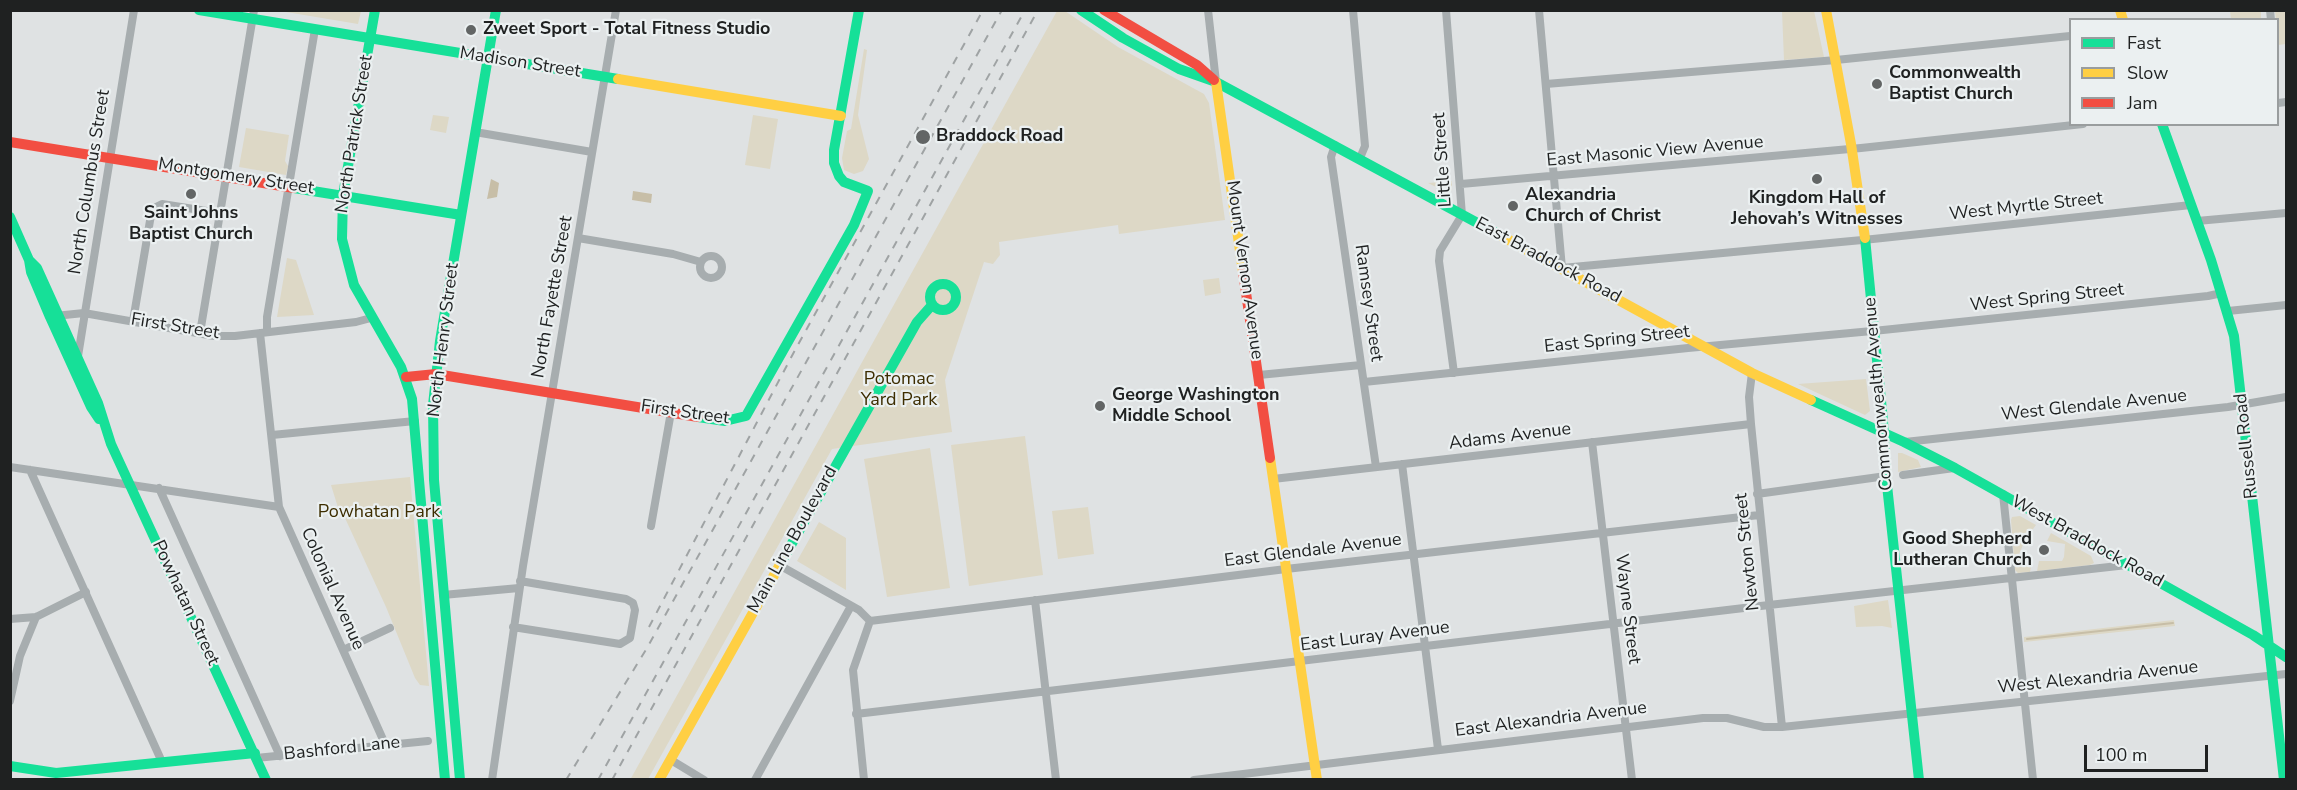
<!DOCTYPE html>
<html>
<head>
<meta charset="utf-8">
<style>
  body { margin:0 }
  #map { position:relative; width:2297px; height:790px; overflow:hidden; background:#dfe2e3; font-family:"Nunito Sans",sans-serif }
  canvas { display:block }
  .frame { position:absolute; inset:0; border:12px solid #1f2121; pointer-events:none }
  .legend { position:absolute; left:2069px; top:18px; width:210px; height:108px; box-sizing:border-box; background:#ebf0f1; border:2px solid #999d9e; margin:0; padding:8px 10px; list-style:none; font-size:18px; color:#1f2121 }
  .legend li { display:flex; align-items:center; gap:12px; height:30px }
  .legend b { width:30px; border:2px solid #999d9e }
  .scale { position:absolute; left:2084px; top:745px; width:124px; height:27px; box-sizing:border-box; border:3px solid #1f2121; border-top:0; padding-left:8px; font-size:18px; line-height:21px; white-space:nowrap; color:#1f2121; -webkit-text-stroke:4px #ebf0f1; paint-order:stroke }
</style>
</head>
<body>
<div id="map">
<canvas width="2297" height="790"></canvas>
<div class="frame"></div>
<ul class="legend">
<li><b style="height:8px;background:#16e098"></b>Fast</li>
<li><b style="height:8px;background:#ffcf43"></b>Slow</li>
<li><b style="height:8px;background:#f24e42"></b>Jam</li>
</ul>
<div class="scale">100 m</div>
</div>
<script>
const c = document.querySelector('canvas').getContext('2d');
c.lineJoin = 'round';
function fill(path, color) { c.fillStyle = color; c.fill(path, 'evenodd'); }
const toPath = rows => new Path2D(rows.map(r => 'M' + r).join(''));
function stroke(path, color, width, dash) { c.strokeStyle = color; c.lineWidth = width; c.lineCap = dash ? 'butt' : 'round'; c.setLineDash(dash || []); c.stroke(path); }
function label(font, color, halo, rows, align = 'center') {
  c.font = font + ' "Nunito Sans",sans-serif'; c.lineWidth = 4.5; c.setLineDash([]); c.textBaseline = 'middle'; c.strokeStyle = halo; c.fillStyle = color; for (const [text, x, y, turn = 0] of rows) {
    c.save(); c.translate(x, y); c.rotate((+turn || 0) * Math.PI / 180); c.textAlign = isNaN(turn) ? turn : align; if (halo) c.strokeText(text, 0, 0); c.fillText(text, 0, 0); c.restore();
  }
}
fill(toPath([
  [280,11,361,11,358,24],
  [1057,11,1065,11,1118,47,1204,94,1209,103,1225,220,1119,234,1118,225,999,242,1000,255,993,264,984,262,945,380,952,432,832,449,648,779,630,780],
  [1782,11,1814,11,1824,57,1784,60],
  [2230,11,2261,11,2261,19,2231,19],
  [2275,11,2286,11,2286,44,2278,45,2278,20,2276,19],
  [864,49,867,50,858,115,869,159,863,171,854,174,844,170,842,158,847,131,851,129],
  [433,115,449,117,446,133,430,130],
  [753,115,778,119,770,169,745,165],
  [246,128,289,135,285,161,288,166,286,175,239,167],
  [1452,181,1452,190,1448,193,1428,183],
  [287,258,296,260,314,315,277,317],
  [1219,278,1221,293,1205,296,1203,280],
  [1866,379,1870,411,1865,415,1798,384],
  [1025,436,1043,575,969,586,951,445],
  [930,448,950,588,887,597,864,459],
  [1898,453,1902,453,1918,460,1921,467,1898,472],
  [410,477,420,586,429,686,420,685,415,678,386,607,345,518,340,514,331,485],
  [1088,507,1094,554,1058,559,1052,511],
  [2020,516,2036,525,2033,529,2033,534,2022,533,2020,542,2024,543,2018,556,2024,558,2024,561,2032,562,2030,572,2018,573,2015,570,2011,520,2012,517],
  [819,522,846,538,846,590,797,561],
  [2051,533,2091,556,2094,563,2090,565,2037,571,2039,561,2062,561,2064,557,2065,544,2047,541],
  [1888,600,1892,628,1882,626,1856,627,1854,606],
  [2174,620,2175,626,2024,642,2024,637]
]), '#ddd8c6');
fill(toPath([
  [491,179,499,183,497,197,487,199],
  [633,191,652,194,651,203,632,200]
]), '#c7bea7');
stroke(toPath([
  [2027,639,2173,623]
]), '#c7bea7', 2);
stroke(toPath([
  [1208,10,1216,82],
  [1353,10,1365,146,1360,158],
  [1446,10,1462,215,1440,251,1439,261,1454,373],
  [1539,10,1562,268,1873,239,2191,205],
  [2270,10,2271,20],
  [1546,84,1836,60,2070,36],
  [2278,103,2286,102],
  [475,132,592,152],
  [1335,145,1331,157,1376,467],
  [1461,184,1861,148,2083,124],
  [2197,221,2286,213],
  [578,238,673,254,701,262],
  '700 267a11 11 0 1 1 22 0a11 11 0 1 1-22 0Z',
  [2228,311,2286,305],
  [55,316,84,313,214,336,235,336,356,322,371,318],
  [133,321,152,209,162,204,219,213],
  [267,332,267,317,315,29],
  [200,333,254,10],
  [260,333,279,507,385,744],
  [78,356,134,10],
  [1752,373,1749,397,1751,424,1782,727],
  [1259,375,1361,365],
  [1364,382,1688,348,1883,330,2208,296,2222,293],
  [272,435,415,421],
  [1592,442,1632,780],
  [1905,442,2228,407,2286,397],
  [1402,464,1438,749],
  [10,467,279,507],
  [30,470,162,762],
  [1903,475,1954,468],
  [1273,479,1751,424],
  [159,488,280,756],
  [1757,494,1886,476],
  [2003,494,2033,780],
  [651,526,671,412],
  [779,565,859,610,870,621],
  [443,595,519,588],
  [1035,600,1056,780],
  [10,619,36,617,86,592],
  [513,627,620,644,630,638,635,610,633,603,626,599,520,581],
  [343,650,390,628],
  [10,701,20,656,36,617],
  [856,714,1769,605,2127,565],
  [256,758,428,741],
  [671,760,704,780],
  [492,780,523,566,616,10],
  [755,780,851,606],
  [864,780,853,670,870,621,1286,569,1759,515],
  [1194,780,1703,718,1727,718,1764,727,1782,727,2286,674]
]), '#a7adaf', 8);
stroke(toPath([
  [199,10,618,79],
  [375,10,343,195,342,239,354,285,401,367,412,399,445,780],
  [1081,10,1123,38,1179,69,1216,82,1496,233],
  [2162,124,2211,260,2234,336,2284,780],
  [294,188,461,215],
  [10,217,29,260,31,272,50,317,91,407,99,419],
  [1865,238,1883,421,1886,476,1919,780],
  [29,260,37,268,98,403,111,444,266,780],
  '930 297a13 13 0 1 1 26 0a13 13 0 1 1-26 0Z',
  [1811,400,1904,442,1955,468,2253,635,2286,657],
  [698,417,725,421,746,416,854,225,868,191,844,182,839,176,834,163,834,150,859,10],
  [782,561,917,322,932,305],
  [10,766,56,773,255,753],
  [460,780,434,480,433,405,440,341,496,10]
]), '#16e098', 10);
stroke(toPath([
  [1826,10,1851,144,1865,238],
  [2120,10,2123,20],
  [618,79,841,116],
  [1216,82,1243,272],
  [1496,233,1752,373,1811,400],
  [1270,458,1317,780],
  [659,780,782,561]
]), '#ffcf43', 10);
stroke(toPath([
  [1104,10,1197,65,1214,80],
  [10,142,294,188],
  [1243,272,1270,458],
  [406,377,436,374,698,417]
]), '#f24e42', 10);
stroke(toPath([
  [649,627,794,352,983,10],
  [566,780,647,648,1002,10],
  [598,780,1025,10],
  [612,780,1038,10]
]), '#9fa3a4', 2, [8, 8]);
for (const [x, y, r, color] of [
  [471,30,6,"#626565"],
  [1877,84,6,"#626565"],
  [923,137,8,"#626565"],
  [1817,179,6,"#626565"],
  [191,194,6,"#626565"],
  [1513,206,6,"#626565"],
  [1100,406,6,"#626565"],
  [2044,550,6,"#626565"]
]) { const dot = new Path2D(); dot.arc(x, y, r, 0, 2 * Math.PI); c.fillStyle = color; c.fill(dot); stroke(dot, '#ebf0f1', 2); }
label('bold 18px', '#1f2121', '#ebf0f1', [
  ["Zweet Sport - Total Fitness Studio",483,30],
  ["Commonwealth",1889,74],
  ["Baptist Church",1889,95],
  ["Braddock Road",936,137],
  ["Alexandria",1525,196],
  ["Church of Christ",1525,217],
  ["Kingdom Hall of",1817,199,"center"],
  ["Jehovah’s Witnesses",1817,220,"center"],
  ["Saint Johns",191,214,"center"],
  ["Baptist Church",191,235,"center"],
  ["George Washington",1112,396],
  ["Middle School",1112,417],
  ["Good Shepherd",2032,540,"right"],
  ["Lutheran Church",2032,561,"right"]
], 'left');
label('18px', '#1f2121', '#ebf0f1', [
  ["Madison Street",520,63,9],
  ["North Patrick Street",355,134,-81],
  ["East Masonic View Avenue",1655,152,-5],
  ["Little Street",1443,160,-94],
  ["Montgomery Street",236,177,9],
  ["North Columbus Street",90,182,-81],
  ["West Myrtle Street",2026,207,-6],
  ["East Braddock Road",1548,261,28],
  ["Mount Vernon Avenue",1244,270,82],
  ["North Fayette Street",553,297,-80],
  ["West Spring Street",2047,298,-6],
  ["Ramsey Street",1368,303,82],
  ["First Street",175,327,9],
  ["North Henry Street",444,340,-83],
  ["East Spring Street",1617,340,-6],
  ["Commonwealth Avenue",1879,394,-95],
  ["West Glendale Avenue",2094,406,-6],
  ["First Street",685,413,8],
  ["Adams Avenue",1510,437,-7],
  ["Russell Road",2247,446,-96],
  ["Main Line Boulevard",793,540,-61],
  ["West Braddock Road",2087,542,29],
  ["East Glendale Avenue",1313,551,-7],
  ["Newton Street",1748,552,-96],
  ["Colonial Avenue",332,589,66],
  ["Powhatan Street",185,603,65],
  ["Wayne Street",1627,609,83],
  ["East Luray Avenue",1375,637,-7],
  ["West Alexandria Avenue",2098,678,-6],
  ["East Alexandria Avenue",1551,720,-7],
  ["Bashford Lane",342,749,-6]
]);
label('18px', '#3d2d00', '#ebf0f1', [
  ["Potomac",899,380],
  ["Yard Park",899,401],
  ["Powhatan Park",379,513]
]);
</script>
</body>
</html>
